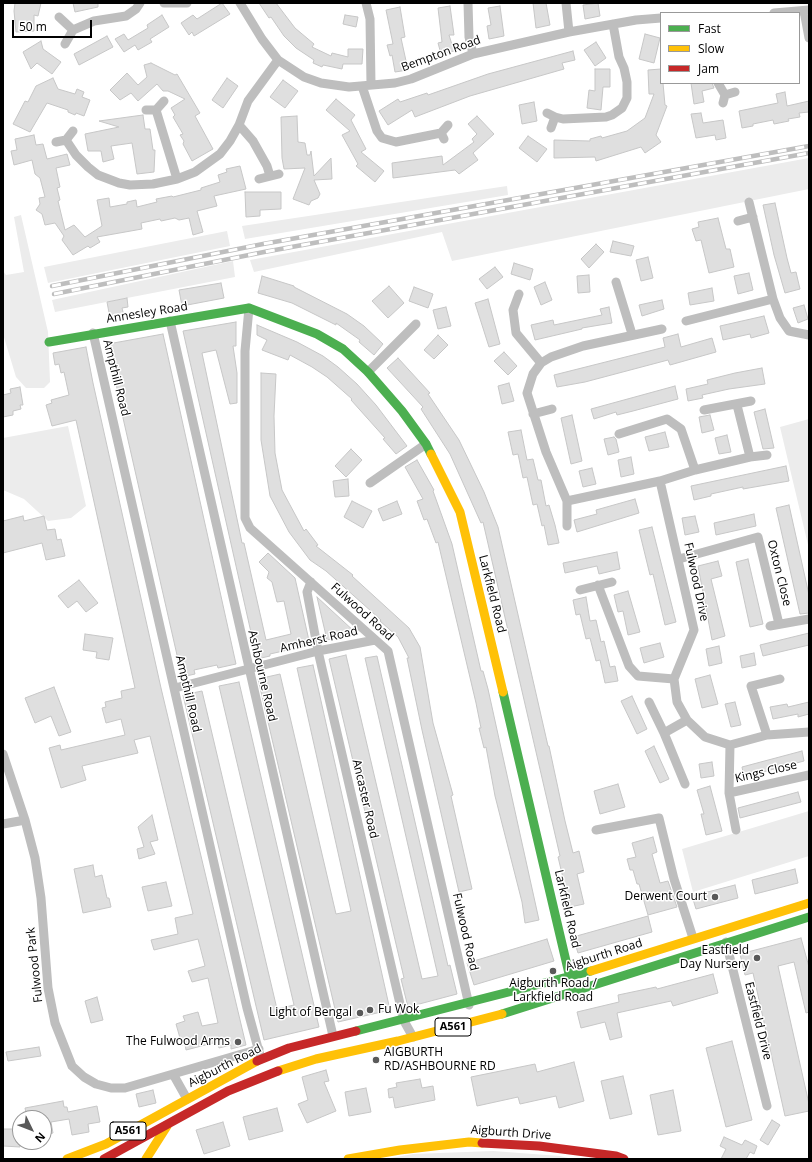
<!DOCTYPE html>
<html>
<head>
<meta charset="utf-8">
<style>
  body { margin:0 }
  #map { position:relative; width:812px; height:1162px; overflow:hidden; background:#fff; font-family:"Open Sans",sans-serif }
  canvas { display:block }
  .frame { position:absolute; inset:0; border:4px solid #000; pointer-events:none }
  .legend { position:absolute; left:660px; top:12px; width:140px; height:72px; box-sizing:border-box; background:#fff; border:1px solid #999; margin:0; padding:5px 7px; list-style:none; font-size:12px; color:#000 }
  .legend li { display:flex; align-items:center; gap:8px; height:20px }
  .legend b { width:20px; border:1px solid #999 }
  .north { position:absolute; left:12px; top:1110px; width:40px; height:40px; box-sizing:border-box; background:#fff; border:1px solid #999; border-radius:50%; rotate:133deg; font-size:11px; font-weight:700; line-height:16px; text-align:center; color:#000 }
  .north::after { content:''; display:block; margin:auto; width:14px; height:18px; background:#595959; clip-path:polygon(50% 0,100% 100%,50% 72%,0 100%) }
  .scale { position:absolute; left:12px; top:20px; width:80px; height:18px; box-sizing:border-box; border:2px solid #000; border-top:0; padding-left:5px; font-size:12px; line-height:14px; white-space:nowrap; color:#000; -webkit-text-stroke:3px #fff; paint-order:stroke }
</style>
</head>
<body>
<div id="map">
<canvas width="812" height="1162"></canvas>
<div class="frame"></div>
<ul class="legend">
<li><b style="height:5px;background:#4caf50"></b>Fast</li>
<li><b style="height:5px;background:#ffc107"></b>Slow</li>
<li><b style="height:5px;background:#c62828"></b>Jam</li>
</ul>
<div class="north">N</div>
<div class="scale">50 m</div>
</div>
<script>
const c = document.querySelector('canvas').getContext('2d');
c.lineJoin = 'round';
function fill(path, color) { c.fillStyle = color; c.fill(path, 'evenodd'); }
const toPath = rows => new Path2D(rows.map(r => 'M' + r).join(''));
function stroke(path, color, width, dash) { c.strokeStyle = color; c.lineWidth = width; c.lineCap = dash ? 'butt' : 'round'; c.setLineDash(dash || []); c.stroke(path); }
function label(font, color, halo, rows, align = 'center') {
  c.font = font + ' "Open Sans",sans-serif'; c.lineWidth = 3; c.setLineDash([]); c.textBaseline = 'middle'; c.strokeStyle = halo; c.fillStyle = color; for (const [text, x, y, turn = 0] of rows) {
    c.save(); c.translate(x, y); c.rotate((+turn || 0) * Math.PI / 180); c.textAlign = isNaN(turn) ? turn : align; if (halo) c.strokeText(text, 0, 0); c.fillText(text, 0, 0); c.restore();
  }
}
fill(toPath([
  [809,158,809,189,452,261,442,232,254,272,250,260],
  [507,186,508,195,245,239,242,226],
  [21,215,48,332,50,382,44,388,26,388,16,377,3,334,3,271,6,275,24,272,14,217],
  [227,231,230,246,48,283,44,267],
  [233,261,235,277,55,312,52,300],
  [809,419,809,549,780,427],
  [68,426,86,506,71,518,48,521,24,499,3,490,3,438],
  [809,811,809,856,693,892,682,849],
  [493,1151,560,1156,572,1159,385,1159,413,1154]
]), '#ececec');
const building = toPath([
  [15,3,41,3,38,16,34,15,34,31,16,32,14,11,15,3],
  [73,3,98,3,98,7,75,12,73,3],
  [222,3,230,14,194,36,192,32,189,35,181,23,193,15,197,19,222,3],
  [259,3,276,3,295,28,314,44,312,47,331,56,332,53,348,57,348,49,363,49,362,64,343,64,342,69,323,65,322,67,313,63,314,60,296,48,284,36,271,17,269,18,259,3],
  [533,3,546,3,550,25,536,28,533,3],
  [598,3,600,16,585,19,583,5,598,3],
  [450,6,454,35,449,35,454,51,441,54,438,43,442,42,438,8,450,6],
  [500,6,504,36,489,39,487,26,491,25,488,8,500,6],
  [400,7,405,37,401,38,408,70,395,72,392,55,390,56,387,45,393,44,386,10,400,7],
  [162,15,169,27,150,39,152,42,138,50,135,45,124,52,115,39,124,34,128,40,148,28,147,25,162,15],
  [345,15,358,17,356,27,343,24,345,15],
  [645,34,660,38,654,63,639,59,645,34],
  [107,36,113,47,79,65,74,54,107,36],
  [41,41,43,49,61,62,52,74,37,63,31,69,23,52,41,41],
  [596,42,606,58,595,66,584,50,596,42],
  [573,51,575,60,562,63,564,69,470,96,415,117,412,110,388,125,379,111,398,99,400,102,427,93,428,95,488,74,573,51],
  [151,63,175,75,177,74,200,113,195,116,213,149,192,161,183,144,184,141,180,135,183,134,173,117,175,115,171,108,185,99,168,91,163,91,157,84,138,101,131,93,120,100,110,90,127,73,138,85,147,77,144,65,151,63],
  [595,69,610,69,610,87,603,87,601,110,587,108,589,90,595,91,595,69],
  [661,69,661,83,663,83,665,105,667,106,656,135,661,142,645,153,641,147,596,161,595,157,554,158,554,140,590,141,590,139,601,136,602,138,627,131,645,118,654,94,649,94,648,70,661,69],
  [53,78,58,89,75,94,77,89,84,92,82,97,90,100,84,116,76,113,75,115,68,112,68,110,47,103,30,132,13,124,25,101,28,102,36,86,53,78],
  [227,78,238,86,223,108,212,100,227,78],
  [283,80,298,91,285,108,270,97,283,80],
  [691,83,712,83,714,88,702,91,704,102,694,104,691,83],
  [785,92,787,106,809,101,809,112,799,113,800,117,788,119,789,121,774,124,773,120,753,124,753,126,742,128,739,111,778,103,776,94,785,92],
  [336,99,355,115,351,120,366,149,361,152,384,171,375,182,356,166,358,164,342,135,350,131,326,110,336,99],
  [534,102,537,121,522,124,519,105,534,102],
  [701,113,703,123,723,120,726,138,716,140,715,135,696,138,691,114,701,113],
  [143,115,145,129,150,129,153,150,155,150,154,172,137,174,132,143,111,146,114,159,103,162,101,151,88,151,85,134,119,127,99,121,143,115],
  [297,116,298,142,305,143,307,155,310,155,311,151,314,176,331,158,332,179,314,180,320,194,318,198,311,201,309,205,293,199,305,168,284,169,282,158,281,117,297,116],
  [477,116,494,134,473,153,478,160,459,174,455,170,393,178,392,163,442,156,443,165,474,142,472,139,477,134,468,124,477,116],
  [34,135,36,145,43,144,47,159,67,154,70,165,56,168,60,187,57,188,60,200,58,201,65,230,74,225,85,237,102,226,97,200,109,198,110,207,127,204,127,202,136,200,137,207,157,202,156,199,172,196,173,197,201,190,201,188,220,182,218,175,227,172,226,169,240,166,246,189,214,196,217,206,197,211,203,232,193,235,189,218,179,220,175,218,161,221,160,219,141,223,142,229,97,237,100,242,90,248,88,246,73,255,62,240,64,236,55,223,45,225,42,214,36,210,40,204,39,198,45,197,40,178,35,174,32,160,14,165,11,151,17,150,15,139,34,135],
  [528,136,547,149,537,162,519,148,528,136],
  [245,192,281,192,281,209,260,210,260,216,246,217,245,192],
  [775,203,787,258,791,273,796,272,800,289,785,293,774,255,763,205,775,203],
  [718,218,726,249,730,249,734,267,709,273,701,240,696,241,692,229,699,227,698,222,718,218],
  [613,241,634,246,631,256,610,252,613,241],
  [596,244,604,252,589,268,581,259,596,244],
  [648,257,653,278,641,281,636,260,648,257],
  [514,263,533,269,530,280,511,274,514,263],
  [495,267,503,277,487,289,479,279,495,267],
  [749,273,753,290,738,294,734,276,749,273],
  [589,275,590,292,578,293,577,276,589,275],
  [262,276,294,286,294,287,347,314,364,326,383,344,374,355,359,342,360,340,336,323,336,325,292,303,258,293,262,276],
  [545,282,552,300,541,305,534,287,545,282],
  [221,283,224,298,182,306,179,290,221,283],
  [389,286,404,303,388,318,372,301,389,286],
  [414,287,433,294,428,308,409,301,414,287],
  [712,288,714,301,690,305,688,293,712,288],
  [127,298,128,307,122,308,124,316,110,318,107,302,127,298],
  [488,299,500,344,489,347,475,303,488,299],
  [662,300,664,309,642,316,639,305,662,300],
  [804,305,808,319,798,323,793,308,804,305],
  [446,307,451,326,438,329,433,310,446,307],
  [609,307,612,323,582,328,582,329,535,340,531,325,553,320,554,325,602,315,600,309,609,307],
  [764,316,769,333,751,338,750,334,723,340,720,326,764,316],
  [236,322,236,346,233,346,237,373,237,403,230,404,216,350,202,353,240,533,242,543,244,543,266,640,291,634,284,601,277,602,272,582,267,578,269,572,259,562,268,553,295,578,310,645,270,654,270,656,257,659,183,331,236,322],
  [257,325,297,342,323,356,338,367,357,384,376,405,407,446,396,454,383,439,385,438,351,400,352,399,327,377,312,367,290,355,288,360,262,350,267,340,257,335,257,325],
  [163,334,236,664,218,668,217,665,194,670,195,674,182,677,123,418,108,344,163,334],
  [678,334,681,347,712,338,716,352,670,365,668,360,585,382,557,387,554,375,665,347,663,338,678,334],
  [438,335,448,345,434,359,424,350,438,335],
  [86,347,93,383,161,688,246,1045,231,1049,231,1045,219,1048,217,1042,186,1050,185,1044,182,1045,176,1024,185,1021,183,1016,198,1012,202,1026,218,1023,208,978,192,982,188,971,205,966,198,939,154,950,151,940,178,934,175,918,193,914,150,736,134,740,138,753,82,766,86,780,61,788,49,748,60,745,61,750,125,735,121,719,106,723,102,708,106,707,105,702,122,698,121,691,135,688,76,420,52,426,46,405,52,403,51,400,69,395,64,372,61,373,59,364,55,365,53,353,86,347],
  [504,352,517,366,508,375,494,361,504,352],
  [398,358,430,393,428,394,459,440,484,492,498,527,548,746,549,746,565,821,573,853,579,851,584,872,577,874,584,904,570,907,558,857,560,856,483,522,481,523,450,454,421,409,423,407,387,368,398,358],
  [762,368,765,384,729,389,702,395,703,398,688,401,686,389,708,384,707,380,735,373,762,368],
  [261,373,276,374,274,416,275,453,282,490,304,531,306,529,318,545,316,546,353,575,352,576,409,628,420,647,433,723,453,795,451,796,472,889,459,892,422,730,407,658,409,658,398,637,380,621,381,620,326,571,310,560,289,532,270,496,261,440,261,373],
  [509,383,514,401,502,404,498,386,509,383],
  [675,386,678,399,633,411,617,415,616,412,594,419,591,409,675,386],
  [20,387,23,405,20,405,21,409,13,411,13,415,3,417,3,395,11,393,10,389,20,387],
  [765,409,774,448,763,449,754,412,765,409],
  [572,415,582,461,571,464,561,418,572,415],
  [710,415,714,430,702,433,699,417,710,415],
  [521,430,527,460,533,459,538,480,541,480,546,506,549,505,555,525,559,543,548,545,544,525,542,526,537,504,533,505,527,477,523,478,518,454,513,455,508,432,521,430],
  [665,432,669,447,649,451,645,437,665,432],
  [727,435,731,452,719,454,715,438,727,435],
  [614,437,616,439,619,452,608,455,604,439,614,437],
  [351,449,362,460,346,477,335,466,351,449],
  [631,457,634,474,621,477,618,460,631,457],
  [417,460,434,490,433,491,452,544,481,671,483,671,488,689,539,920,525,923,522,902,495,796,486,747,484,748,479,728,481,728,476,703,438,542,436,543,427,519,424,520,417,501,423,499,405,467,417,460],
  [786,466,789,481,743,489,743,487,711,494,711,496,694,500,691,486,786,466],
  [592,468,596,484,583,487,579,471,592,468],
  [348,479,349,496,335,497,333,481,348,479],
  [635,499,639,513,577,532,574,520,597,514,596,510,635,499],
  [352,501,372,511,363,528,344,517,352,501],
  [397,501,402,514,383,521,378,509,397,501],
  [789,505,809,595,809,613,800,614,776,508,789,505],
  [754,514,756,526,716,535,714,523,754,514],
  [23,516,24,521,44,516,47,530,55,529,57,540,61,539,65,556,46,560,42,543,3,553,3,521,23,516],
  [695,516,699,532,685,535,682,518,695,516],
  [652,527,676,622,665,625,653,574,650,575,639,530,652,527],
  [617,552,620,569,599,574,597,566,565,573,563,563,617,552],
  [748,559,763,624,750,627,736,562,748,559],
  [718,561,722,576,711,579,725,636,712,640,698,566,718,561],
  [79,580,98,603,86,612,77,601,68,608,58,596,79,580],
  [628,591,640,632,628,635,623,611,618,612,614,595,628,591],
  [317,597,356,633,327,640,317,597],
  [586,597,590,621,596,620,601,642,604,641,610,667,615,666,618,681,605,683,600,660,596,661,590,638,586,639,580,614,576,615,573,600,586,597],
  [809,633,809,645,763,656,760,645,809,633],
  [85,634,113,638,109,660,96,658,97,652,83,650,85,634],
  [660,643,664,657,644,663,640,648,660,643],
  [719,646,722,663,709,666,706,649,719,646],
  [754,653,756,665,742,668,740,656,754,653],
  [346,655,422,979,438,976,365,658,377,656,448,966,450,965,457,994,408,1007,401,979,404,978,329,659,346,655],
  [313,665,390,1010,338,1022,258,679,280,674,336,914,351,911,297,668,313,665],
  [710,675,718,704,702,708,695,679,710,675],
  [239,682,319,1027,264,1040,183,695,202,691,277,1009,294,1005,219,686,239,682],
  [54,687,71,732,59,736,51,716,35,723,25,698,54,687],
  [632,696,647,729,637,734,621,701,632,696],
  [735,702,741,725,731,727,725,704,735,702],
  [809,702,809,714,798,717,798,714,773,719,770,707,787,704,788,707,809,702],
  [654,746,669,779,660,783,645,751,654,746],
  [802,751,804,761,744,777,742,767,802,751],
  [712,762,714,776,701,778,699,764,712,762],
  [618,784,625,807,600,814,594,791,618,784],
  [710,786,722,831,706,835,701,814,704,814,697,790,710,786],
  [798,792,801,802,740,818,738,808,798,792],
  [152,815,158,840,150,842,155,854,139,859,137,849,144,847,138,827,152,815],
  [653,837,657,852,652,854,660,883,668,881,677,907,648,915,639,884,637,884,633,870,630,870,627,859,636,857,632,843,653,837],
  [93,865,95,877,102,875,107,898,109,898,111,907,83,913,74,869,93,865],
  [795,869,798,883,755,894,752,880,795,869],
  [166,882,172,906,148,911,142,887,166,882],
  [735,885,738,898,696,909,692,896,735,885],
  [648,916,652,932,578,953,573,937,648,916],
  [801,938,809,967,809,1012,806,1013,794,962,778,966,809,1104,809,1111,785,1116,753,973,745,975,740,954,801,938],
  [547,939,554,961,474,985,467,963,547,939],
  [713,974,718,993,673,1006,671,1001,617,1013,622,1037,610,1040,605,1022,581,1028,577,1012,619,1002,618,995,656,987,657,989,713,974],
  [97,997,103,1020,91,1023,85,1001,97,997],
  [732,1041,752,1120,726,1127,706,1048,732,1041],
  [39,1047,41,1056,8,1061,6,1052,39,1047],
  [574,1062,584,1101,559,1108,556,1096,520,1104,518,1097,477,1106,471,1077,535,1064,537,1072,574,1062],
  [326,1070,329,1081,324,1082,336,1111,307,1123,298,1104,308,1100,302,1077,326,1070],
  [623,1076,632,1114,610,1119,601,1081,623,1076],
  [420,1079,422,1088,433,1086,435,1100,395,1108,393,1097,389,1098,388,1089,397,1087,396,1083,420,1079],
  [366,1088,371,1112,349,1116,345,1092,366,1088],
  [153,1090,156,1103,139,1107,136,1094,153,1090],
  [673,1090,681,1131,658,1135,650,1095,673,1090],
  [63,1101,64,1107,67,1107,68,1112,97,1106,100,1122,88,1124,89,1132,72,1135,69,1119,51,1122,53,1133,44,1135,44,1118,27,1118,25,1108,63,1101],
  [277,1108,283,1131,249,1140,243,1117,277,1108],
  [772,1120,780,1125,768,1145,760,1140,772,1120],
  [223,1122,230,1146,204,1154,196,1130,223,1122],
  [3,1129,20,1129,20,1147,3,1146,3,1129],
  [724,1137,742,1145,745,1140,757,1146,754,1154,750,1152,746,1159,721,1159,726,1149,720,1146,724,1137]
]);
fill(building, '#dfdfdf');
stroke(building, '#c7c7c7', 1);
stroke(toPath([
  [164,3,187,3],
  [240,3,262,39,278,60,304,77,321,83,349,87,395,83,411,79,473,54,569,32,636,20,661,18],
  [366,3,370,19,371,85],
  [468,3,469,37,473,54],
  [566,3,569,32],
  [804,11,809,38],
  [774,13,809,10],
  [59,17,73,30],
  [65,44,73,30,94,21,126,16,136,9,140,3],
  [718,83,725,95],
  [362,86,377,131,382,138,396,142,441,133],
  [723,103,725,95,735,92],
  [146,110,156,110,164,101],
  [156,110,177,179],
  [547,113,555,117,551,128],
  [555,117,563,119,606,117,612,115,622,108,627,98,627,82,624,68,619,57,613,24],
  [239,125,253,141,267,166,270,176],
  [444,139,441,133,448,125],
  [66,140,76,155,88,167,98,175,119,183,130,185,153,184,177,179,195,172,220,154,230,141,239,125,248,101,278,60],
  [56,142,66,140,73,131],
  [259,179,279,174],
  [749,202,773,299,780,318,789,331,809,335],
  [738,221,753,217],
  [616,282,632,334],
  [519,294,513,310,516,333,541,363],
  [249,308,245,351,245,518,250,528,388,651,469,1005],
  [170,321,333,1036],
  [686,321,773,299],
  [93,333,247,1008,261,1059],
  [368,372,416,324],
  [737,405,750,457],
  [704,410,751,401],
  [533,414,552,409],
  [619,434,667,419,681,429,695,470],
  [660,481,695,470,750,457,767,455],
  [370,483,426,444],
  [567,501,660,481,694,630,674,679,677,702,687,720,705,737,730,745,767,735,809,732],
  [567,526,567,501,546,452,527,393,533,374,541,363,551,357,583,346,662,329],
  [679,559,758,537,779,624],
  [311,582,307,592,318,651,404,1021,413,1037],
  [598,585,629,666,638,676,674,679],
  [580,590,612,582],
  [770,626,809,619],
  [175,688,318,651,375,640],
  [649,702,664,733,685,784],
  [664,733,687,720],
  [767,735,751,686,780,679],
  [730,745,729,793,736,830],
  [3,754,25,820,35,858,41,898,48,988,55,1023,72,1066,84,1077,96,1084,111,1088,125,1088,259,1049],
  [729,793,809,775],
  [3,824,25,820],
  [596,830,659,818,674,879,693,938],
  [726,942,767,1106],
  [173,1074,187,1099]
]), '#bebebe', 9);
stroke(toPath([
  [49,342,249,308,317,334,343,349,368,372,402,411,426,444,431,454],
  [503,692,570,978],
  [502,1014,809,917],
  [356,1031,591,971]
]), '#4caf50', 9);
stroke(toPath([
  [431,454,460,512,503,692],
  [591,971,809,903],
  [278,1071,316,1059,398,1041,502,1014],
  [67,1159,106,1144,257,1061],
  [146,1159,167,1126],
  [348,1159,400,1150,469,1142,482,1143]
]), '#ffc107', 9);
stroke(toPath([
  [257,1061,289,1048,356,1031],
  [482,1143,539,1146,616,1156,624,1159],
  [104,1159,228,1091,278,1071]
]), '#c62828', 9);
const rail = toPath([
  [52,286,263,244,809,146],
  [54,294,264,252,809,153]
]);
stroke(rail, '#bebebe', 4.5);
stroke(rail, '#fff', 3, [9]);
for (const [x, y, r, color] of [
  [715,897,4,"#595959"],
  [757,958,4,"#595959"],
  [553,971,4,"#595959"],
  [370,1010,4,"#595959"],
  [360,1013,4,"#595959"],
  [238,1042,4,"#595959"],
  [376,1060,4,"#595959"]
]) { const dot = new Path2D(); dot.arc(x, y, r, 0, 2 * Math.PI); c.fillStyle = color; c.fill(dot); stroke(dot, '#fff', 1.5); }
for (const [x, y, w] of [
  [453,1027,36],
  [128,1131,36]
]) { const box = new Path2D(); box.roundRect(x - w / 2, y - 9, w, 18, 3); c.fillStyle = '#fff'; c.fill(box); stroke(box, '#000', 1); }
label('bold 11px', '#000', null, [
  ["A561",453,1027],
  ["A561",128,1131]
]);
label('12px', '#000', '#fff', [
  ["Bempton Road",441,54,-20],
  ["Annesley Road",147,313,-9],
  ["Ampthill Road",116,378,76],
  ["Oxton Close",779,573,76],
  ["Fulwood Drive",696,582,78],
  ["Larkfield Road",492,594,76],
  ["Fulwood Road",362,612,42],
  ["Amherst Road",319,640,-13],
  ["Ashbourne Road",262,676,77],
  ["Ampthill Road",188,694,77],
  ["Kings Close",766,772,-13],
  ["Ancaster Road",365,799,77],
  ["Larkfield Road",567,909,77],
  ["Fulwood Road",465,932,77],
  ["Aigburth Road",604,955,-18],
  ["Fulwood Park",35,965,-96],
  ["Eastfield Drive",758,1021,76],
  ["Aigburth Road",225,1066,-27],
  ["Aigburth Drive",511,1133,4]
]);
label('12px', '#000', '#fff', [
  ["Derwent Court",707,897],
  ["Eastfield",749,951],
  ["Day Nursery",749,965],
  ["Aigburth Road /",553,984,"center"],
  ["Larkfield Road",553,998,"center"],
  ["Fu Wok",378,1010,"left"],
  ["Light of Bengal",352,1013],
  ["The Fulwood Arms",230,1042],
  ["AIGBURTH",384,1053,"left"],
  ["RD/ASHBOURNE RD",384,1067,"left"]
], 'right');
</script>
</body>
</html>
